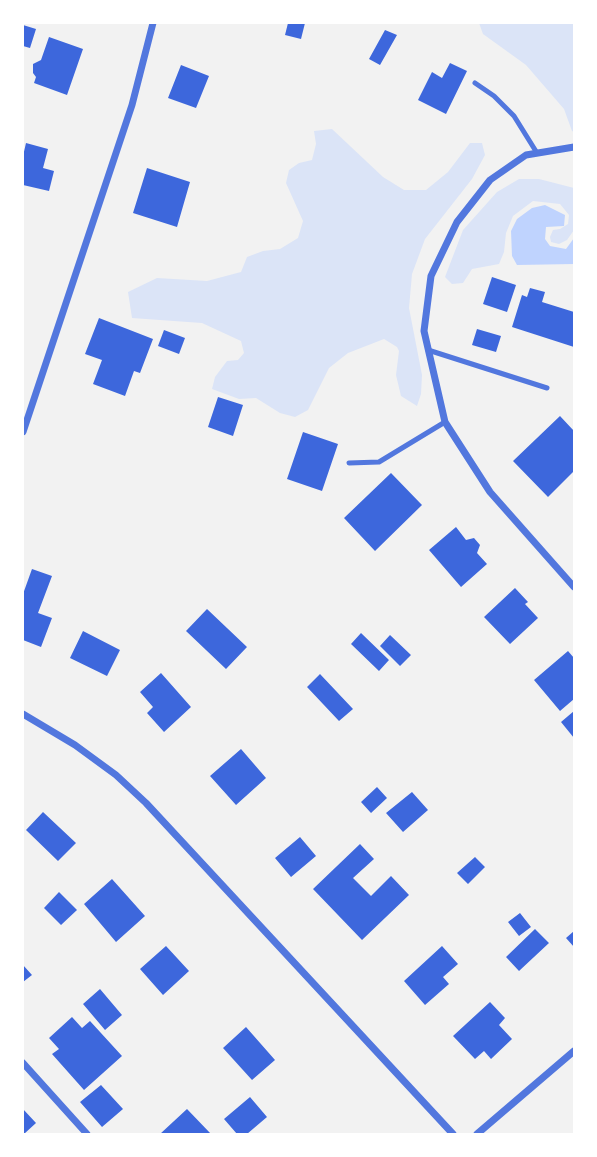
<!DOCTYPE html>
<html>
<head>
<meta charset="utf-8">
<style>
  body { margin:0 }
  #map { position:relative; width:597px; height:1157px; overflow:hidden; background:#f2f2f2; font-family:"Roboto Condensed",sans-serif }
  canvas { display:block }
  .frame { position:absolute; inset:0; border:24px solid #fff; pointer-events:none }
</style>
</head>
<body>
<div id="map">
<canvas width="597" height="1157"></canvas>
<div class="frame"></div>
</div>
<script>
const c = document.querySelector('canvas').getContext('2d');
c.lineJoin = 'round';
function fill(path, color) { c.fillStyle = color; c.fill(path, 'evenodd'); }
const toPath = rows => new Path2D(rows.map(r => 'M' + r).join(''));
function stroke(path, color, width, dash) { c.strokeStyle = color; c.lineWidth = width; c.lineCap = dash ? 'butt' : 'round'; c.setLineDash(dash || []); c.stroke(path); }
fill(toPath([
  [479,23,574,23,574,132,572,131,564,109,526,65,483,34],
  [332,129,383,177,404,190,426,190,448,172,470,143,482,143,485,155,472,179,425,239,412,274,409,308,422,375,421,394,417,406,401,396,396,375,399,351,397,347,384,339,348,353,329,368,308,410,295,417,280,413,256,398,239,399,212,389,215,377,227,361,238,360,244,353,241,341,202,323,132,318,128,292,157,278,207,281,241,272,247,257,263,251,280,249,298,238,303,221,286,183,289,170,299,163,312,160,316,144,314,131],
  [519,179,539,179,574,188,574,230,567,240,559,244,551,242,550,237,553,230,560,229,568,224,569,215,560,204,533,201,513,216,506,233,504,252,499,264,472,269,463,283,452,284,445,277,463,230,497,192]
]), '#dbe4f7');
fill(toPath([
  [545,205,565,215,564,226,546,227,545,239,550,246,566,249,574,238,574,264,517,265,512,256,511,231,517,219,532,208]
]), '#bfd3fe');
fill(toPath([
  [288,23,305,23,301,39,285,35],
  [23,25,36,29,30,48,23,46],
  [385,30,397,35,380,65,369,59],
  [49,37,83,49,67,95,34,83,36,77,33,73,33,64,41,60],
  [450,63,467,71,446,114,418,100,432,72,442,78],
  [181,65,209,76,196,108,168,98],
  [26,143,48,149,43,168,54,171,49,191,23,185,23,156],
  [147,168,190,182,177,227,133,213],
  [492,277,516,285,507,312,483,304],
  [530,288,545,292,542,302,574,312,574,347,512,327,522,295,527,297],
  [99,318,153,339,140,373,134,371,125,396,93,384,102,360,85,354],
  [477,329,501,336,496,352,472,345],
  [164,330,185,338,179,354,158,346],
  [218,397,243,405,233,436,208,427],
  [560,416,574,431,574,471,548,497,513,461],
  [303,432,338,444,322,491,287,479],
  [391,473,422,505,375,551,344,518],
  [456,527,466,540,474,538,480,545,477,553,487,564,461,587,429,550],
  [32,569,52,576,38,613,52,618,41,647,23,640,23,594],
  [515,588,528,602,525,604,538,618,510,644,484,617],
  [207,609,247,647,226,669,186,631],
  [83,631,120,650,107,676,70,658],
  [361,633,389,660,379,671,351,644],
  [390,635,411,655,400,666,380,646],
  [568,651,574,658,574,699,560,711,534,680],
  [161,673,191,707,164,732,147,713,153,707,140,692],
  [320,674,353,709,339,721,307,687],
  [574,711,574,738,561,722],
  [241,749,266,778,236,805,210,776],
  [377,787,387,798,371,813,361,802],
  [412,792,428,810,403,832,386,813],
  [43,812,76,843,58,861,26,830],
  [300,837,316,856,291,877,275,858],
  [360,844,374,859,353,878,371,896,391,876,409,895,362,940,313,889],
  [475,857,485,867,468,884,457,873],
  [112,879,145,916,116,942,84,904],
  [59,892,77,910,61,925,44,908],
  [520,913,531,927,519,936,508,922],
  [535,929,549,943,519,971,506,957],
  [574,931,574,947,566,938],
  [166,946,189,971,163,995,140,969],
  [442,946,458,964,443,977,449,984,425,1005,404,981],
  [23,965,32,975,23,982],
  [100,989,122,1015,105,1030,83,1004],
  [490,1002,505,1018,499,1025,512,1039,491,1059,484,1051,475,1059,453,1036],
  [72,1017,82,1028,90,1021,122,1056,84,1090,52,1054,59,1049,49,1038],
  [246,1027,275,1060,252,1080,223,1048],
  [101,1085,123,1109,102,1127,80,1102],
  [250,1097,267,1117,247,1134,237,1134,224,1119],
  [23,1109,36,1123,24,1134,23,1134],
  [187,1109,211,1134,160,1134]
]), '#3d67dc');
stroke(toPath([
  [475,83,494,96,514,116,537,153],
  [428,350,547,388],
  [349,463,379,462,445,422]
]), '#5277de', 5);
stroke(toPath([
  [574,147,526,155,490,180,457,222,431,276,424,331,445,422,490,492,574,587],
  [23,432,132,105,153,23],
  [23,714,75,745,116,775,146,803,453,1134],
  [23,1063,87,1134],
  [477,1134,574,1051]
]), '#5277de', 7);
</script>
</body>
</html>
